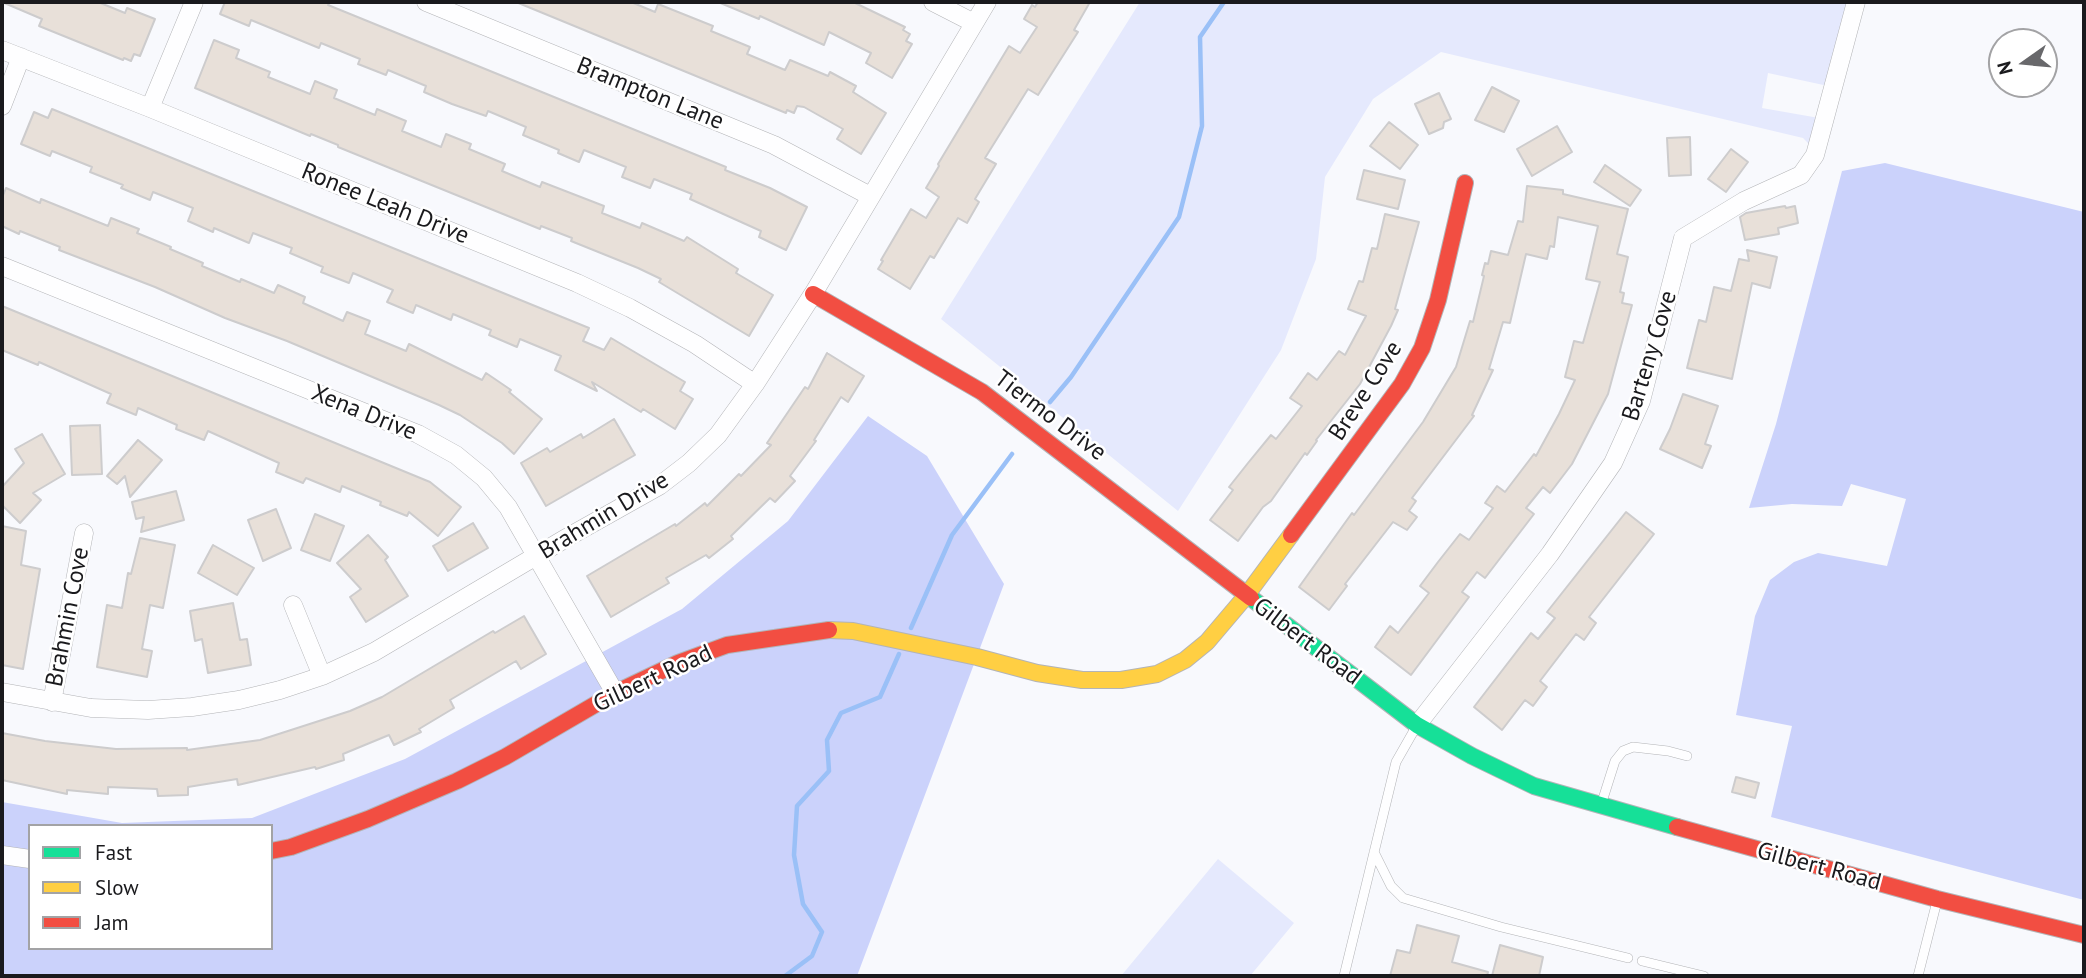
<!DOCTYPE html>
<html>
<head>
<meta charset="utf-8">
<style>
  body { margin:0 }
  #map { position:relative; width:2086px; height:978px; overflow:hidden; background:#f8f9fd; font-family:"PT Sans",sans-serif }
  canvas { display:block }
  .frame { position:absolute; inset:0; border:4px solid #1a1a1d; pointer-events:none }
  .legend { position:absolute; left:28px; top:824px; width:245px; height:126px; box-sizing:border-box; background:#fff; border:2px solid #a3a3a5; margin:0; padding:9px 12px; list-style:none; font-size:21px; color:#1a1a1d }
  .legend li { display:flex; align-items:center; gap:14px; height:35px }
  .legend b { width:35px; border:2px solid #a3a3a5 }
  .north { position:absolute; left:1988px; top:28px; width:70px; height:70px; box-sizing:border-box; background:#fff; border:2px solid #a3a3a5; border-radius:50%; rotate:255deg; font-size:19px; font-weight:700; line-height:28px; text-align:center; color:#1a1a1d }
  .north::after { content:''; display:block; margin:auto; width:24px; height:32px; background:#68686b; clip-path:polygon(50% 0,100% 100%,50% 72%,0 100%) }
</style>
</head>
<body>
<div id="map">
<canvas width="2086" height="978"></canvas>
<div class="frame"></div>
<ul class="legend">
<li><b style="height:9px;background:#16e098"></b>Fast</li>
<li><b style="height:9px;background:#ffcf43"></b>Slow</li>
<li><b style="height:9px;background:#f24e42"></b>Jam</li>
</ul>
<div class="north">N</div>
</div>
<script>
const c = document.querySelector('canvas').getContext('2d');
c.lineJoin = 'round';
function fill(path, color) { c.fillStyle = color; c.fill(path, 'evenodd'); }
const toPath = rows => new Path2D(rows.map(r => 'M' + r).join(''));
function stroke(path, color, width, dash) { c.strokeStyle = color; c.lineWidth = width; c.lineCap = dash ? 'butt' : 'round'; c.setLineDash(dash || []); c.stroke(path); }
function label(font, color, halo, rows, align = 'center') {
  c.font = font + ' "PT Sans",sans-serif'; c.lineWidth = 5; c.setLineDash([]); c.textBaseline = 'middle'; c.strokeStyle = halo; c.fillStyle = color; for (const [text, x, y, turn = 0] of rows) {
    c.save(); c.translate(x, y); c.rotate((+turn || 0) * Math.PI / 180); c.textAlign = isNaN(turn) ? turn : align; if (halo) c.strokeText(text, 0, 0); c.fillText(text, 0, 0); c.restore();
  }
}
fill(toPath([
  [1140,2,1850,2,1828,86,1768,73,1762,108,1819,118,1809,144,1803,138,1441,52,1373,99,1325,177,1316,259,1281,350,1178,511,941,319],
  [1218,859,1294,923,1250,976,1121,976]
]), '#e5e9fd');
fill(toPath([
  [1885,163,2084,212,2084,900,1771,817,1792,726,1736,715,1755,616,1770,580,1794,562,1818,553,1887,566,1906,499,1851,484,1842,506,1792,504,1749,508,1776,424,1842,171],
  [868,416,927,456,1004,584,857,976,2,976,2,802,122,823,252,818,405,759,682,609,788,521],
  [30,826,271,826,271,948,30,948]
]), '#cbd2fb');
stroke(toPath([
  [1050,402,1071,377,1179,217,1202,126,1200,37,1224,2],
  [911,628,952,535,1012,454],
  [785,976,812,956,822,932,803,904,794,855,797,806,829,771,827,740,841,713,880,697,899,654]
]), '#9ac0f7', 4.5);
const building = toPath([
  [2,2,98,2,125,13,127,8,155,19,140,56,134,54,131,61,124,58,123,60,39,26,42,19,2,2],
  [225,2,330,2,328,5,726,167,725,170,770,188,807,207,786,250,759,237,761,231,690,199,692,194,654,179,650,188,622,177,626,167,584,150,579,162,558,153,559,150,523,135,526,127,488,111,486,116,452,104,424,92,426,86,388,70,386,75,358,64,360,59,321,43,319,48,251,20,249,26,220,14,225,2],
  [516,2,631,2,655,12,658,4,713,26,711,31,750,47,747,54,785,70,790,60,828,76,830,72,856,86,853,92,886,113,861,154,837,139,843,129,804,107,797,106,794,113,787,110,786,113,516,2],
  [718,2,853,2,905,27,903,30,910,34,906,41,912,44,892,78,866,63,871,53,829,32,824,45,760,16,759,19,718,2],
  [1038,2,1090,2,1074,30,1078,32,1038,95,1028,89,985,158,996,164,975,199,979,202,967,223,958,218,934,258,930,256,910,289,878,269,883,261,881,260,911,209,926,218,939,197,926,188,939,166,938,164,1009,46,1020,53,1037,27,1024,19,1032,5,1035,7,1038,2],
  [214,40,239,50,236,58,270,72,268,77,310,94,315,81,337,90,334,98,375,115,377,109,406,121,402,131,441,147,446,134,471,144,469,149,505,164,502,171,540,187,542,182,604,206,602,213,640,228,642,223,684,241,687,237,738,269,736,273,773,295,749,336,659,282,661,279,638,268,571,241,572,238,541,226,540,229,338,147,338,145,311,134,310,136,195,88,214,40],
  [1492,87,1519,101,1504,132,1475,120,1492,87],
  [1439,93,1451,119,1444,122,1443,128,1429,134,1415,104,1439,93],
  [52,109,589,328,583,341,604,350,611,338,685,382,680,391,693,399,675,429,643,409,641,412,592,382,597,391,555,370,561,356,520,339,517,347,489,335,491,330,453,314,451,320,416,305,413,313,387,302,393,290,353,273,349,283,321,272,323,267,290,253,292,248,253,233,249,243,214,228,213,232,188,221,193,208,153,192,150,200,121,188,123,185,90,172,92,167,52,151,50,156,21,144,34,112,48,118,52,109],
  [1389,122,1418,145,1400,169,1370,146,1389,122],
  [1557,126,1572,152,1532,176,1517,149,1557,126],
  [1690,137,1691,175,1669,176,1667,138,1690,137],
  [1731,149,1748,162,1726,192,1708,179,1731,149],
  [1605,165,1641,190,1630,206,1594,182,1605,165],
  [1364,170,1405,180,1398,209,1357,199,1364,170],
  [1527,186,1563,190,1563,194,1628,209,1617,254,1628,257,1620,292,1624,293,1622,303,1632,305,1608,394,1572,464,1550,493,1543,487,1526,508,1534,514,1485,578,1477,572,1462,592,1469,597,1411,675,1375,647,1390,626,1398,633,1429,593,1420,586,1438,562,1460,534,1469,540,1493,508,1485,503,1497,486,1505,492,1534,454,1536,456,1559,414,1575,380,1565,377,1574,341,1583,343,1600,282,1586,279,1598,226,1558,217,1554,247,1550,246,1547,259,1526,254,1510,323,1503,322,1489,369,1493,370,1472,415,1474,416,1412,498,1416,501,1409,511,1417,517,1407,530,1393,522,1345,584,1347,586,1329,610,1299,587,1352,513,1354,515,1423,422,1456,367,1470,321,1473,322,1484,276,1482,275,1485,263,1488,264,1491,251,1508,255,1518,221,1523,222,1527,186],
  [6,188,40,203,41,199,108,226,111,218,139,229,137,233,171,247,170,249,203,263,202,266,240,282,241,279,274,293,278,285,305,297,303,303,343,321,347,312,370,321,365,334,406,351,409,344,482,380,486,373,511,390,509,392,542,419,514,454,502,443,460,415,439,405,287,341,225,318,155,287,59,250,60,247,20,231,19,234,2,226,2,198,6,188],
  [1785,206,1786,208,1795,206,1798,223,1778,228,1779,234,1745,240,1740,217,1746,213,1785,206],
  [1385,214,1419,222,1395,309,1398,310,1391,326,1360,384,1316,440,1317,441,1307,455,1305,453,1271,501,1263,507,1238,541,1210,520,1233,490,1229,487,1248,463,1271,435,1276,439,1302,406,1290,398,1308,373,1317,380,1339,351,1345,355,1366,316,1348,309,1359,281,1363,282,1372,248,1377,249,1385,214],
  [1747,250,1777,257,1770,288,1752,283,1732,379,1687,368,1699,320,1706,322,1714,287,1731,291,1739,259,1749,261,1747,250],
  [2,306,430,482,461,507,438,536,409,512,407,516,380,505,381,502,342,486,340,492,306,478,303,483,276,472,279,463,208,431,204,440,176,429,177,425,138,408,136,415,107,403,111,394,39,362,38,365,2,350,2,306],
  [827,353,864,376,848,402,841,397,814,440,816,441,790,476,795,481,775,502,770,498,731,536,733,539,709,558,706,555,666,578,669,583,611,617,587,576,675,524,676,526,705,503,707,506,739,474,741,476,771,445,767,443,805,387,808,389,827,353],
  [1683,394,1718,406,1705,444,1711,446,1702,468,1660,449,1670,429,1683,394],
  [614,419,635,455,546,506,521,463,547,448,550,452,581,434,583,438,614,419],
  [100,425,102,474,72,475,70,426,100,425],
  [42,434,65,474,33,493,41,500,20,523,2,505,2,487,24,463,15,449,42,434],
  [138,440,162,460,130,497,125,476,117,484,107,476,138,440],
  [176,491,184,520,141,532,144,517,136,519,132,502,176,491],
  [276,509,291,548,263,561,248,520,276,509],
  [1626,512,1654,534,1589,617,1596,623,1584,640,1576,634,1540,681,1547,687,1533,706,1525,700,1502,730,1474,707,1531,633,1538,639,1555,618,1547,612,1626,512],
  [315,514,344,526,330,561,301,550,315,514],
  [473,523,488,548,448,571,433,546,473,523],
  [2,526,26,531,21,565,40,569,23,669,2,665,2,526],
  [368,535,388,557,385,560,408,596,366,622,350,597,361,589,337,563,368,535],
  [140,538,175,545,163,608,150,605,142,649,152,651,147,677,97,667,107,605,122,608,128,573,131,574,140,538],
  [213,545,254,568,237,595,198,573,213,545],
  [233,603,240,640,247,639,251,665,208,673,202,639,195,641,190,611,233,603],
  [524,616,546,654,521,669,516,661,450,700,454,708,419,729,421,732,394,745,389,735,343,754,344,760,316,769,315,767,238,785,237,779,188,787,188,795,158,796,157,789,108,787,108,794,67,790,67,794,2,780,2,733,45,741,116,749,187,748,187,750,260,740,350,711,382,697,493,631,495,633,524,616],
  [1736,777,1759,783,1755,798,1732,792,1736,777],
  [1417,925,1459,936,1452,962,1488,972,1487,976,1390,976,1397,950,1410,953,1417,925],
  [1500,945,1543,957,1539,976,1492,976,1500,945]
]);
fill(building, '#e8e0d9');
stroke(building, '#cdcccd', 2);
const lane = toPath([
  [1601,805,1615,761,1623,751,1633,747,1668,751,1687,756],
  [1374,852,1391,886,1403,898,1501,927,1628,958],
  [1642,961,1704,976],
  [1344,976,1396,762,1416,727],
  [1918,976,1937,901]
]);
const street = toPath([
  [426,2,774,145,870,196],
  [933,2,974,23],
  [2,50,150,108,577,283,630,308,695,344,755,384],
  [2,106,21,57],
  [150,108,194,2],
  [2,266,418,434,456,455,484,478,508,507,615,693],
  [293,605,322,676],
  [2,692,91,708,148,710,192,707,239,700,280,690,322,676,374,652,568,537,659,486,689,463,718,435,755,384,813,294,987,2],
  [52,702,84,533],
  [1417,725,1550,554,1613,463,1641,401,1683,238,1744,201,1801,175,1815,155,1856,2],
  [2,855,30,859]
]);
const fast = toPath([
  [1251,598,1417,725,1472,756,1534,786,1677,827]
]);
const slow = toPath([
  [829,630,853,631,977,657,1037,673,1082,680,1121,680,1157,674,1185,660,1207,642,1246,596,1291,535]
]);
const jam = toPath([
  [813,294,982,392,1251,598],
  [1291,535,1402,384,1422,348,1438,300,1465,183],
  [1677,827,1937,899,2084,935],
  [271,851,291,847,368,819,457,781,505,757,615,693,678,663,727,645,829,630]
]);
stroke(lane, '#b3b4b7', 10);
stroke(street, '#b3b4b7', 19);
stroke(fast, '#b3b4b7', 18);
stroke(slow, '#b3b4b7', 18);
stroke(jam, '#b3b4b7', 18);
stroke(lane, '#fefeff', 9);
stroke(street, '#fefeff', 18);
stroke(fast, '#16e098', 16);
stroke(slow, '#ffcf43', 16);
stroke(jam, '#f24e42', 16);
label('24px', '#1a1a1d', '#fff', [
  ["Brampton Lane",650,94,22],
  ["Ronee Leah Drive",385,204,22],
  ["Barteny Cove",1650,356,-73],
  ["Breve Cove",1366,391,-57],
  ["Xena Drive",364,413,22],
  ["Tiermo Drive",1050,416,37],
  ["Brahmin Drive",604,516,-31],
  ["Brahmin Cove",68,617,-79],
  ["Gilbert Road",1307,642,37],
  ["Gilbert Road",653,679,-25],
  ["Gilbert Road",1819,867,15]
]);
</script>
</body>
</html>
